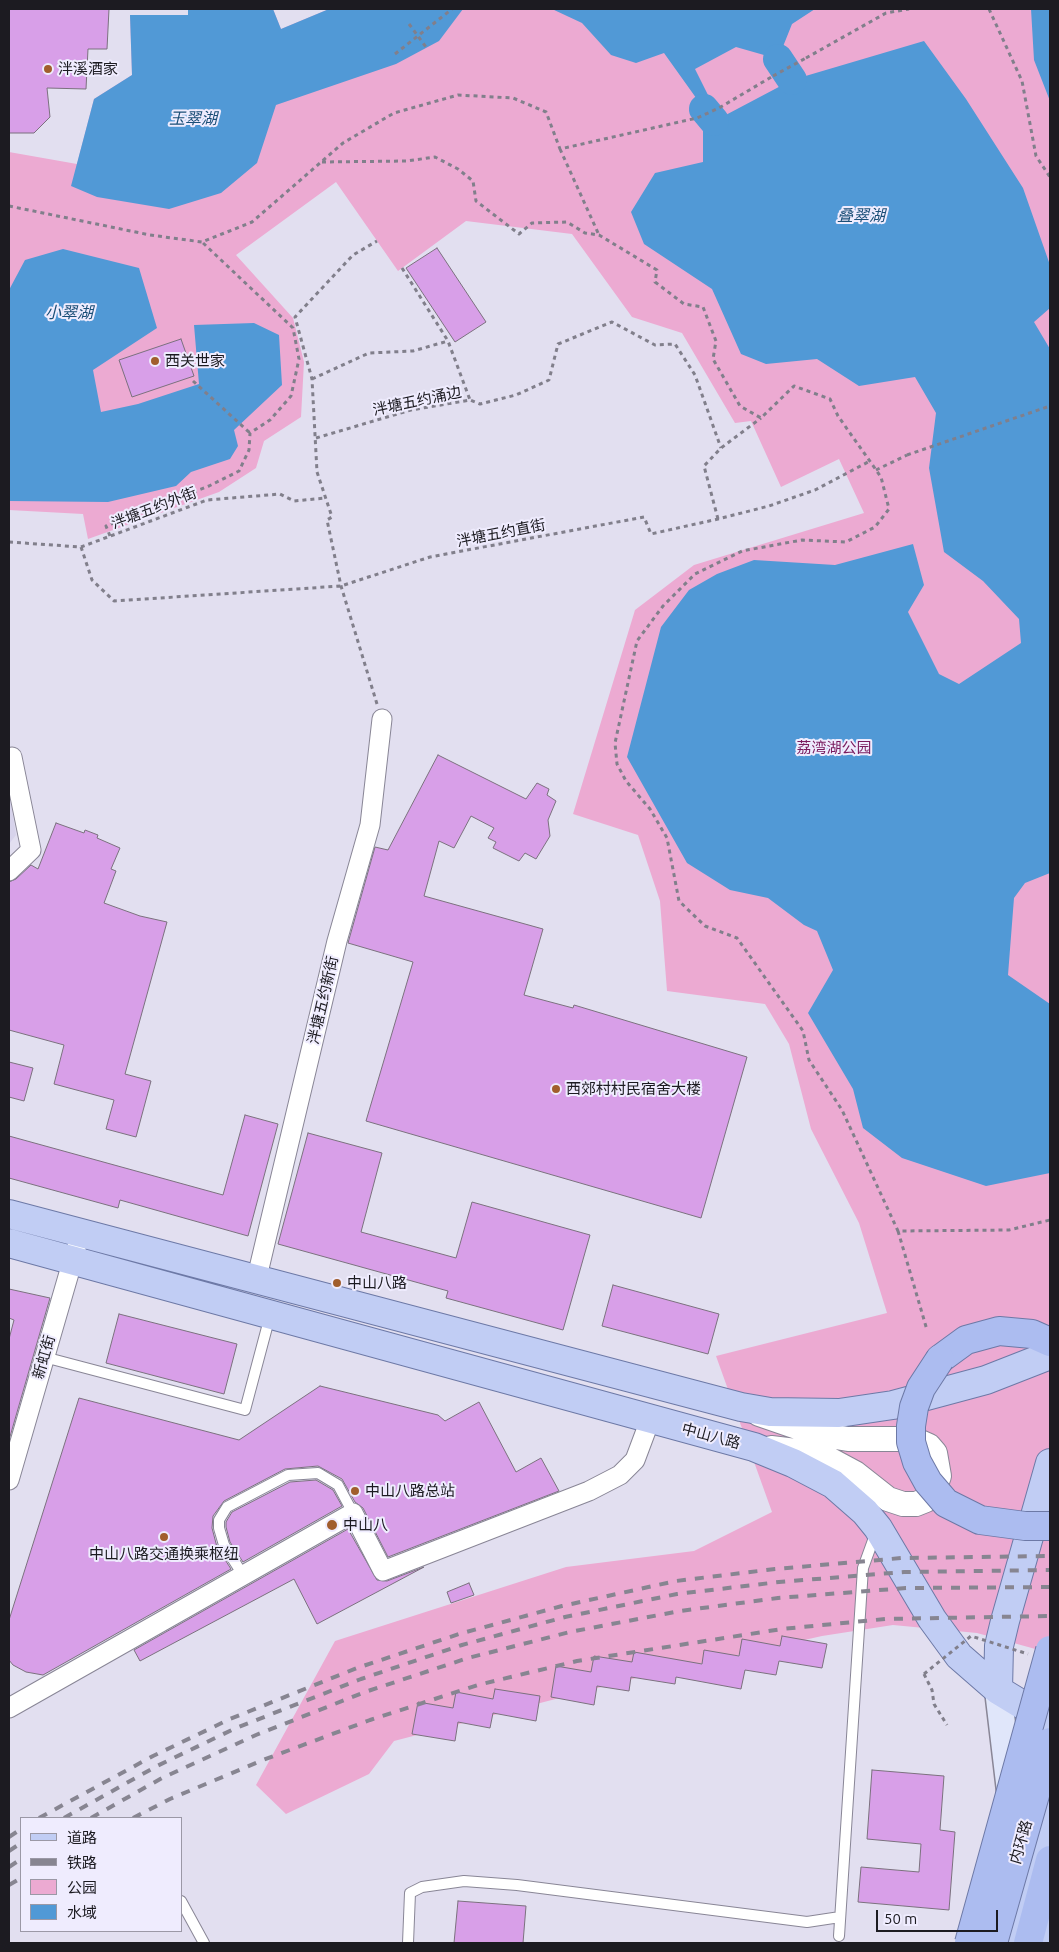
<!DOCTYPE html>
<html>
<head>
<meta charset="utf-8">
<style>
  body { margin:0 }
  #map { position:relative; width:1059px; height:1952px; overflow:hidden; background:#e2dff0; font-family:Ubuntu,"Noto Sans SC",sans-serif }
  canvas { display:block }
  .frame { position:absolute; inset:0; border:10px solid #1c1b21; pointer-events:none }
  .legend { position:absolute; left:20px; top:1817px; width:162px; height:115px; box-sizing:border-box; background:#efecfe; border:1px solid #9b98a6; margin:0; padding:6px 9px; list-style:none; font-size:15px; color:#1c1b21 }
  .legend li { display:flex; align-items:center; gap:10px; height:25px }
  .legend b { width:25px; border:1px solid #9b98a6 }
  .scale { position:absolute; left:876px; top:1910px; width:122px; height:22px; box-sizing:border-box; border:2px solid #1c1b21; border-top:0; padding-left:6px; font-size:15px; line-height:18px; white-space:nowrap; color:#1c1b21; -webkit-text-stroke:4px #efecfe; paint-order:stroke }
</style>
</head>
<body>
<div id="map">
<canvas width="1059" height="1952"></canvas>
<div class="frame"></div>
<ul class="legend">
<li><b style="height:6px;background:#c1cdf4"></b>道路</li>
<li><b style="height:6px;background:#878591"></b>铁路</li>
<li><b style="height:14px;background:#ecaad2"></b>公园</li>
<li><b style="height:14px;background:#5199d6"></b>水域</li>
</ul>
<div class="scale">50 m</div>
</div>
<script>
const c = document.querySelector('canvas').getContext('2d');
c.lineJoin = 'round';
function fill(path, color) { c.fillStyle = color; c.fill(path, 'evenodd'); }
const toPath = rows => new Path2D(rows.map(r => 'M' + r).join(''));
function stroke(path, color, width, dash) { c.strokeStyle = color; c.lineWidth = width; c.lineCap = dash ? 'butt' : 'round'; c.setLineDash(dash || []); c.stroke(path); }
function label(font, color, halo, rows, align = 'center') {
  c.font = font + ' Ubuntu,"Noto Sans SC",sans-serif'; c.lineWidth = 4; c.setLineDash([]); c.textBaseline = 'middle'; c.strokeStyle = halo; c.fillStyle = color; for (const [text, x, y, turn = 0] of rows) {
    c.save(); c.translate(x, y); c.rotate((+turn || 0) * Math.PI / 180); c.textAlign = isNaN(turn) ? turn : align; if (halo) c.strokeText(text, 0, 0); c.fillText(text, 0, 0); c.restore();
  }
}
fill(toPath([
  [9,790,16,835,9,844]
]), '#d7d3eb');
fill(toPath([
  [188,9,273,9,281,29,329,9,1050,9,1050,1653,977,1633,893,1625,822,1636,644,1676,394,1741,369,1774,286,1814,256,1785,335,1641,566,1567,694,1551,772,1512,716,1356,887,1313,859,1223,811,1129,789,1044,765,1004,667,991,660,901,638,835,573,814,635,610,694,565,864,513,839,459,781,487,751,421,735,423,682,333,632,317,572,234,466,221,398,271,336,182,236,255,293,318,304,362,301,417,264,441,256,468,219,492,88,539,83,514,9,510,9,152,77,164,94,99,132,75,130,15,188,15]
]), '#ecaad2');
fill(toPath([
  [188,9,273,9,281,29,329,9,463,9,439,41,396,64,276,105,257,163,221,193,169,209,97,197,71,186,94,99,132,75,130,15,188,15],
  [552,9,815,9,792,24,778,59,736,47,695,69,708,95,704,109,664,53,636,63,611,55,582,23],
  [1031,9,1050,9,1050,101,1034,60],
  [924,41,966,99,1023,188,1050,265,1050,308,1034,322,1050,349,1050,873,1025,883,1014,898,1008,975,1050,1004,1050,1173,986,1186,902,1158,863,1128,853,1089,808,1013,833,970,817,931,804,925,768,898,730,890,687,863,627,757,661,627,689,590,717,574,754,560,835,565,913,544,924,585,908,612,939,674,959,684,1021,643,1019,619,983,581,944,552,929,468,936,413,915,377,859,386,817,359,766,364,741,354,712,289,644,244,631,212,655,173,703,162,703,127,792,80],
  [63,249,139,268,157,328,93,370,101,412,138,404,199,384,194,325,254,323,279,335,282,385,234,430,238,446,230,459,191,472,176,486,108,502,9,501,9,290,25,260]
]), '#5199d6');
stroke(toPath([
  [778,59,792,80],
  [704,109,714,121]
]), '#5199d6', 30);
const building = toPath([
  [9,9,109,9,107,49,88,49,86,89,47,88,50,117,34,133,9,133,9,9],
  [437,248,486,322,455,342,406,268,437,248],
  [181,339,194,376,132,397,119,360,181,339],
  [438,755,526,799,537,783,549,789,547,795,556,801,548,820,550,836,536,859,525,853,519,861,493,848,496,842,488,838,494,828,471,816,454,848,439,841,424,896,543,929,524,995,573,1008,574,1005,747,1057,701,1218,366,1121,413,962,348,943,375,847,388,850,438,755],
  [56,823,84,833,85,830,98,835,97,838,120,848,111,869,116,871,104,903,140,916,167,922,125,1074,151,1081,136,1137,106,1129,114,1100,54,1084,64,1045,9,1030,9,882,16,879,31,865,38,869,56,823],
  [9,1062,33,1068,24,1101,9,1097,9,1062],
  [245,1115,278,1124,248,1236,120,1200,118,1208,9,1178,9,1136,223,1195,245,1115],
  [308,1133,382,1153,361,1232,456,1258,472,1202,590,1235,563,1330,446,1298,448,1291,278,1244,308,1133],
  [613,1285,719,1314,708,1354,602,1326,613,1285],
  [9,1289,50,1298,9,1440,9,1339,14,1320,9,1318,9,1289],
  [119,1314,237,1344,224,1394,106,1363,119,1314],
  [320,1386,438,1415,445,1421,479,1402,516,1472,541,1458,559,1491,388,1557,363,1508,355,1502,342,1479,318,1466,285,1469,224,1501,213,1516,212,1528,217,1547,231,1569,43,1675,26,1672,13,1665,9,1660,9,1620,79,1398,239,1440,320,1386],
  [316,1480,333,1490,342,1506,243,1562,230,1542,226,1527,226,1522,232,1512,290,1482,316,1480],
  [348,1529,377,1580,387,1581,424,1567,317,1624,294,1579,140,1661,134,1650,348,1529],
  [469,1583,474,1595,451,1603,447,1592,469,1583],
  [782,1636,827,1644,822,1668,779,1661,776,1675,745,1670,741,1689,676,1677,675,1684,631,1677,629,1691,597,1686,594,1705,551,1697,556,1666,591,1672,594,1656,632,1662,634,1652,702,1664,704,1650,739,1656,742,1639,780,1646,782,1636],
  [495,1689,540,1696,536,1721,493,1713,490,1728,458,1722,455,1741,412,1734,418,1702,453,1708,456,1692,493,1699,495,1689],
  [872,1770,944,1776,940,1830,955,1832,949,1910,858,1902,861,1867,919,1872,921,1844,867,1839,872,1770],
  [458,1901,526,1906,523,1943,454,1943,458,1901]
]);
fill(building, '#d89fe8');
stroke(building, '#7b717e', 1);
const service = toPath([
  [44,1357,245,1410,270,1316],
  [243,1575,224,1545,219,1528,219,1520,227,1507,288,1475,318,1473,338,1485,353,1513],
  [181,1901,204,1943],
  [839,1936,863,1568,876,1532],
  [408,1943,410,1893,422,1887,464,1881,517,1885,807,1922,840,1917]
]);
const minor = toPath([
  [9,871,31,850,12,757],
  [256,1281,337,941,370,825,382,719],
  [9,1480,76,1249],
  [9,1708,353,1513,383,1571,589,1491,620,1475,635,1460,650,1420]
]);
const tertiary = toPath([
  [759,1414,817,1434,848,1439,906,1439,920,1442,929,1446,935,1453,939,1476,933,1493,926,1500,916,1504,903,1504,888,1499,855,1473,827,1458,804,1452,771,1448]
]);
const secondary = toPath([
  [998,1690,1010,1791]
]);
const primary = toPath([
  [9,1214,741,1407,770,1412,839,1413,893,1405,986,1380,1050,1355],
  [9,1243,754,1447,793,1463,833,1484,865,1512,878,1528,932,1619,959,1656,998,1690,1026,1707,1050,1718],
  [998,1690,999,1646,1005,1621,1050,1463],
  [1009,1943,1045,1811,1048,1775],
  [1040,1943,1050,1917]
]);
const trunk = toPath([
  [940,1359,966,1340,999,1331,1032,1334,1050,1342],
  [1028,1943,1050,1860]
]);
stroke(service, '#898696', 12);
stroke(minor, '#898696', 21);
stroke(tertiary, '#898696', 26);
stroke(secondary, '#898696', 29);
stroke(primary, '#6d79a6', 30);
stroke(trunk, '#6d79a6', 30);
stroke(toPath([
  [989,9,1022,81,1036,156,1050,177],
  [409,24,426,47],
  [395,54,452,9],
  [806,58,886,13,909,9],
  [560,149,599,235],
  [322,162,407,161,435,157,458,169,473,181,476,201,519,234,532,223,567,222,585,233,599,235,657,270,655,282,684,304,703,307,716,341,713,359,740,406,761,418,794,386,830,399,838,416,881,477,889,509,875,527,846,542,802,540,742,551,695,574,663,606,637,641,615,743,617,764,626,781,650,809,667,838,679,901,705,926,737,938,803,1031,809,1060,842,1110,898,1231,1009,1230,1050,1220],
  [9,206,150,235,202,242,252,222,343,143,394,113,458,95,513,98,546,112,560,149,697,118,719,108,773,76],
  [402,268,448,341,470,400],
  [312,379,369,353,413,351,448,341],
  [193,381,250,433],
  [316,438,411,410,470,400,480,404,516,395,549,380,558,344,612,322,655,345,675,344,695,375,721,448],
  [876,470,907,455],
  [718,519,704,466,721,448,761,418],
  [110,536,106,526,209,486,239,471,249,450,250,433,270,420,291,396,299,359,293,328,202,242],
  [9,542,81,547,207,500,280,494,294,501,325,498],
  [81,547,92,580,114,601,341,586,430,557,644,517,651,534,718,519,769,506,815,490,870,461],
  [377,704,341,586,327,520,332,517,317,472,312,379,295,317,353,255,377,241],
  [898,1231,927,1330],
  [924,1674,932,1690,934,1704,947,1725]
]), '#817f8b', 3, [4, 4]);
stroke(service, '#fff', 10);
stroke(minor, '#fff', 19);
stroke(tertiary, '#fff', 24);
stroke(secondary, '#e0e6fa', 26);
stroke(primary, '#c1cdf4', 28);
stroke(trunk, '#acbcf0', 28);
stroke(toPath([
  [39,1818,153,1756,230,1719,357,1668,459,1634,562,1606,676,1581,775,1569,902,1558,1050,1556],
  [64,1818,157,1766,236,1728,361,1679,462,1645,565,1617,677,1594,779,1582,904,1572,1050,1570],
  [91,1818,162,1778,256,1735,365,1692,468,1658,570,1632,680,1611,778,1598,906,1588,1050,1587],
  [133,1818,170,1799,263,1760,370,1720,478,1685,577,1661,782,1629,885,1619,1050,1616],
  [9,1837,21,1829],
  [9,1851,21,1843],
  [9,1867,21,1859],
  [9,1885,21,1878]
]), '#878591', 4, [9, 9]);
const trunkBridge = toPath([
  [940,1359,921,1388,914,1407,911,1426,911,1442,917,1462,928,1482,946,1503,980,1520,1025,1526,1050,1526],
  [969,1943,1050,1650],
  [993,1943,1050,1742]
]);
stroke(trunkBridge, '#6d79a6', 30, []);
stroke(toPath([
  [773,76,806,58],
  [907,455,1050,406],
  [924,1674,971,1636,1028,1654]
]), '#817f8b', 3, [4, 4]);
stroke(trunkBridge, '#acbcf0', 28);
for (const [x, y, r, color] of [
  [48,69,5,"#a15e2d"],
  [155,361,5,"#a15e2d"],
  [556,1089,5,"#a15e2d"],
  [337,1283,5,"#a15e2d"],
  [355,1491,5,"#a15e2d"],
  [332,1525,6,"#a15e2d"],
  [164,1537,5,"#a15e2d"]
]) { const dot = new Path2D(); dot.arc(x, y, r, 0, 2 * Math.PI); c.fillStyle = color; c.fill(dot); stroke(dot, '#efecfe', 2); }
label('15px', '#1c1b21', '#efecfe', [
  ["泮溪酒家",58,69],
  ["西关世家",165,361],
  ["西郊村村民宿舍大楼",566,1089],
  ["中山八路",347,1283],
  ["中山八路总站",365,1491],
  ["中山八",343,1525],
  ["中山八路交通换乘枢纽",164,1554,"center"]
], 'left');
label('15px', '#1c1b21', '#efecfe', [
  ["泮塘五约涌边",417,401,-12],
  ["泮塘五约外街",154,508,-21],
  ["泮塘五约直街",501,533,-11],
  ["泮塘五约新街",323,1000,-77],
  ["新虹街",44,1357,-74],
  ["中山八路",711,1436,15],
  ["内环路",1021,1842,-74]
]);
label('15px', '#791a5d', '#efecfe', [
  ["荔湾湖公园",834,748]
]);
label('italic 16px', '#1a4e77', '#efecfe', [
  ["玉翠湖",193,119],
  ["叠翠湖",861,216],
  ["小翠湖",69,313]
]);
</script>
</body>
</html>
